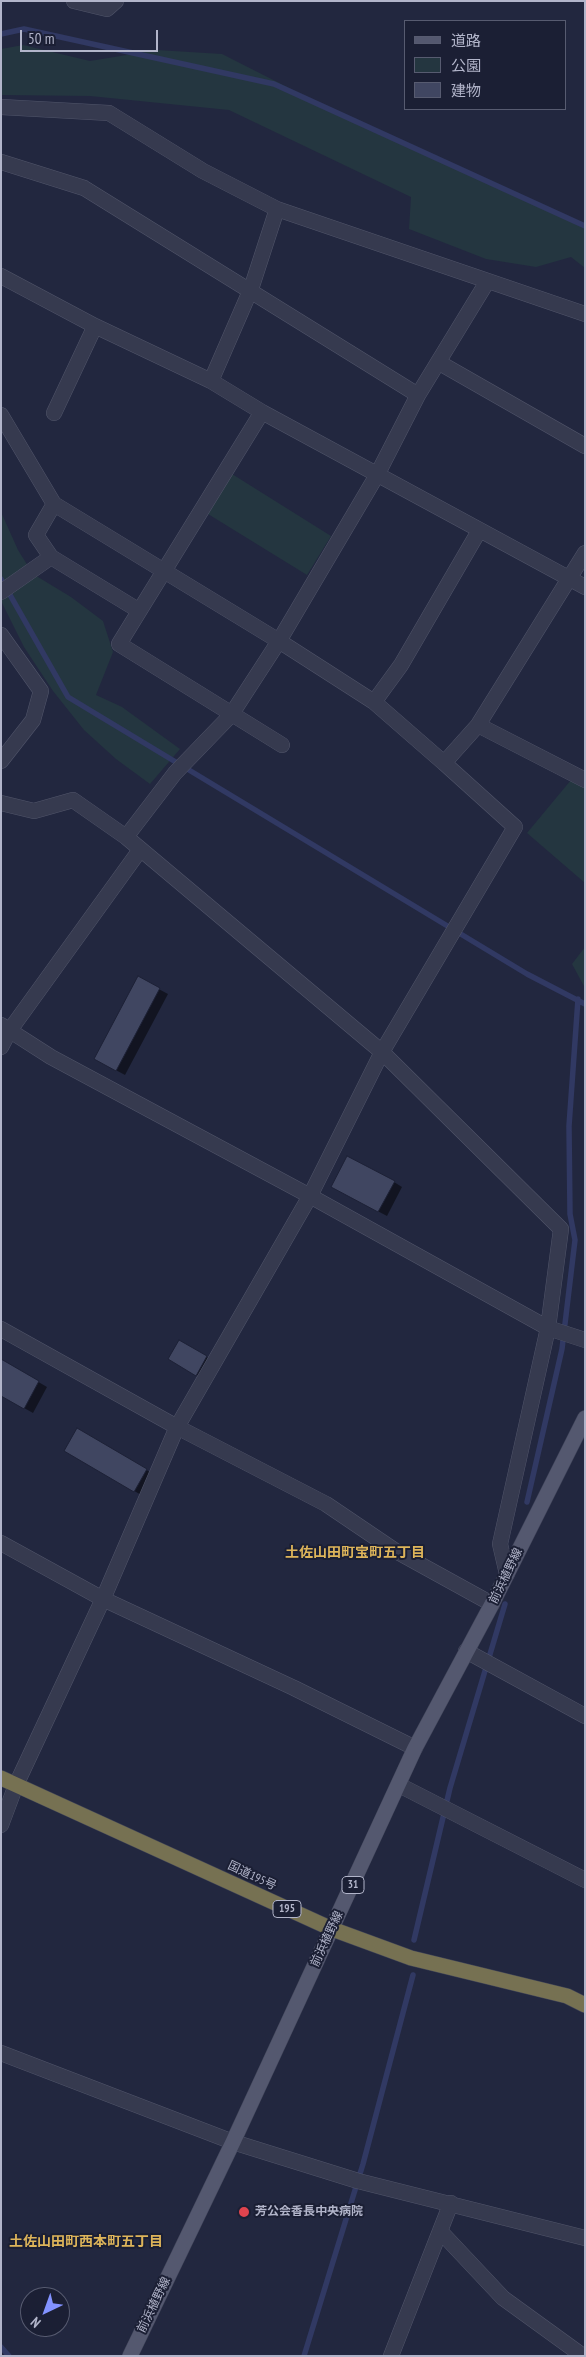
<!DOCTYPE html>
<html>
<head>
<meta charset="utf-8">
<style>
  body { margin:0 }
  #map { position:relative; width:586px; height:2357px; overflow:hidden; background:#22273f; font-family:"PT Sans Narrow","Noto Sans JP",sans-serif }
  canvas { display:block }
  .frame { position:absolute; inset:0; border:2px solid #b2b5ca; pointer-events:none }
  .legend { position:absolute; left:404px; top:20px; width:162px; height:90px; box-sizing:border-box; background:#1b1f34; border:1px solid #575b70; margin:0; padding:6px 9px; list-style:none; font-size:15px; color:#b2b5ca }
  .legend li { display:flex; align-items:center; gap:10px; height:25px }
  .legend b { width:25px; border:1px solid #575b70 }
  .north { position:absolute; left:20px; top:2287px; width:50px; height:50px; box-sizing:border-box; background:#1b1f34; border:1px solid #575b70; border-radius:50%; rotate:222deg; font-size:14px; font-weight:700; line-height:20px; text-align:center; color:#b2b5ca }
  .north::after { content:''; display:block; margin:auto; width:18px; height:22px; background:#8292ff; clip-path:polygon(50% 0,100% 100%,50% 72%,0 100%) }
  .scale { position:absolute; left:20px; top:30px; width:138px; height:22px; box-sizing:border-box; border:2px solid #b2b5ca; border-top:0; padding-left:6px; font-size:15px; line-height:18px; white-space:nowrap; color:#b2b5ca; -webkit-text-stroke:4px #1b1f34; paint-order:stroke }
</style>
</head>
<body>
<div id="map">
<canvas width="586" height="2357"></canvas>
<div class="frame"></div>
<ul class="legend">
<li><b style="height:6px;background:#54586f"></b>道路</li>
<li><b style="height:14px;background:#243640"></b>公園</li>
<li><b style="height:14px;background:#404661"></b>建物</li>
</ul>
<div class="north">N</div>
<div class="scale">50 m</div>
</div>
<script>
const c = document.querySelector('canvas').getContext('2d');
c.lineJoin = 'round';
function fill(path, color) { c.fillStyle = color; c.fill(path, 'evenodd'); }
const toPath = rows => new Path2D(rows.map(r => 'M' + r).join(''));
function stroke(path, color, width, dash) { c.strokeStyle = color; c.lineWidth = width; c.lineCap = dash ? 'butt' : 'round'; c.setLineDash(dash || []); c.stroke(path); }
function label(font, color, halo, rows, align = 'center') {
  c.font = font + ' "PT Sans Narrow","Noto Sans JP",sans-serif'; c.lineWidth = 4; c.setLineDash([]); c.textBaseline = 'middle'; c.strokeStyle = halo; c.fillStyle = color; for (const [text, x, y, turn = 0] of rows) {
    c.save(); c.translate(x, y); c.rotate((+turn || 0) * Math.PI / 180); c.textAlign = isNaN(turn) ? turn : align; if (halo) c.strokeText(text, 0, 0); c.fillText(text, 0, 0); c.restore();
  }
}
fill(toPath([
  [23,45,90,61,157,50,222,54,380,134,540,205,585,229,585,268,571,257,536,267,486,259,409,229,411,197,229,110,90,96,1,95,1,49],
  [232,474,331,536,307,575,208,514],
  [1,512,18,550,33,574,71,597,103,621,113,652,96,695,122,707,180,749,150,784,116,759,84,730,53,691,24,647,1,601],
  [571,780,585,787,585,883,527,833],
  [585,947,585,988,572,964]
]), '#243640');
fill(toPath([
  [138,978,168,994,125,1075,95,1059],
  [394,1182,402,1187,387,1216,341,1192],
  [180,1341,212,1360,202,1378,170,1359],
  [1,1360,47,1387,33,1413,1,1395],
  [78,1430,155,1475,143,1496,65,1451]
]), '#0007');
stroke(toPath([
  [1,34,24,29,274,84,585,226],
  [1,579,68,697,527,974,585,1004],
  [527,1502,562,1349,575,1240,570,1214,569,1126,578,999],
  [414,1940,450,1788,505,1604],
  [1,2347,9,2356],
  [304,2356,363,2164,413,1975]
]), '#313963', 5.5);
const building = toPath([
  [138,976,160,988,116,1071,94,1059,138,976],
  [347,1156,395,1181,378,1212,331,1187,347,1156],
  [179,1340,207,1356,196,1376,168,1359,179,1340],
  [1,1359,39,1381,24,1409,1,1396,1,1359],
  [77,1428,147,1469,134,1492,64,1451,77,1428]
]);
fill(building, '#404661');
stroke(building, '#1d2136', 1);
const minor = toPath([
  [74,1,107,9,116,1],
  [1,107,109,113,203,171,277,209],
  [1,162,84,188,418,395],
  [1,276,95,326,211,381,262,412,585,587],
  [438,362,585,446],
  [211,381,251,289,277,209,585,314],
  [262,412,119,644,282,745],
  [54,413,95,326],
  [1,415,54,504,279,641,374,702,444,763,478,725,585,553],
  [54,504,36,535,51,557,138,610],
  [1,592,51,557],
  [1,635,41,691,33,720,1,761],
  [374,702,401,665,479,531],
  [478,725,585,780],
  [1,803,34,811,73,800,126,837,382,1052,561,1229,548,1328,500,1544,507,1574],
  [126,837,175,773,231,715,279,641,377,475,418,395,487,282],
  [1,1025,51,1057,310,1196,548,1328,585,1340],
  [1,1047,10,1030,140,850],
  [1,1329,177,1427,326,1504,394,1550,492,1604],
  [1,1543,103,1599,294,1688,415,1748],
  [466,1651,585,1716],
  [399,1785,585,1880],
  [1,1825,16,1785,103,1599,177,1427,310,1196,382,1052,515,827,444,763],
  [1,2053,233,2142,358,2181,585,2238],
  [440,2231,503,2298,583,2356],
  [391,2356,451,2203]
]);
const major = toPath([
  [130,2356,233,2142,415,1748,492,1604,585,1418]
]);
const highway = toPath([
  [1,1778,332,1929,411,1958,567,1996,585,2005]
]);
stroke(minor, '#51556a', 16);
stroke(major, '#3f4358', 16);
stroke(highway, '#3e4257', 16);
stroke(minor, '#363a4f', 15);
stroke(major, '#54586f', 15);
stroke(highway, '#767152', 15);
for (const [x, y, r, color] of [
  [244,2212,6,"#e0444e"]
]) { const dot = new Path2D(); dot.arc(x, y, r, 0, 2 * Math.PI); c.fillStyle = color; c.fill(dot); stroke(dot, '#1b1f34', 2); }
for (const [x, y, w] of [
  [353,1885,22],
  [287,1909,28]
]) { const box = new Path2D(); box.roundRect(x - w / 2, y - 8.5, w, 17, 4); c.fillStyle = '#1b1f34'; c.fill(box); stroke(box, '#b2b5ca', 1); }
label('bold 11px', '#b2b5ca', null, [
  ["31",353,1885],
  ["195",287,1909]
]);
label('12px', '#b2b5ca', '#1b1f34', [
  ["前浜植野線",506,1576,-64],
  ["国道195号",252,1876,25],
  ["前浜植野線",327,1939,-65],
  ["前浜植野線",154,2305,-64]
]);
label('bold 12px', '#b2b5ca', '#1b1f34', [
  ["芳公会香長中央病院",255,2212]
], 'left');
label('bold 14px', '#ddb45a', '#1b1f34', [
  ["土佐山田町宝町五丁目",355,1553],
  ["土佐山田町西本町五丁目",86,2242]
]);
</script>
</body>
</html>
